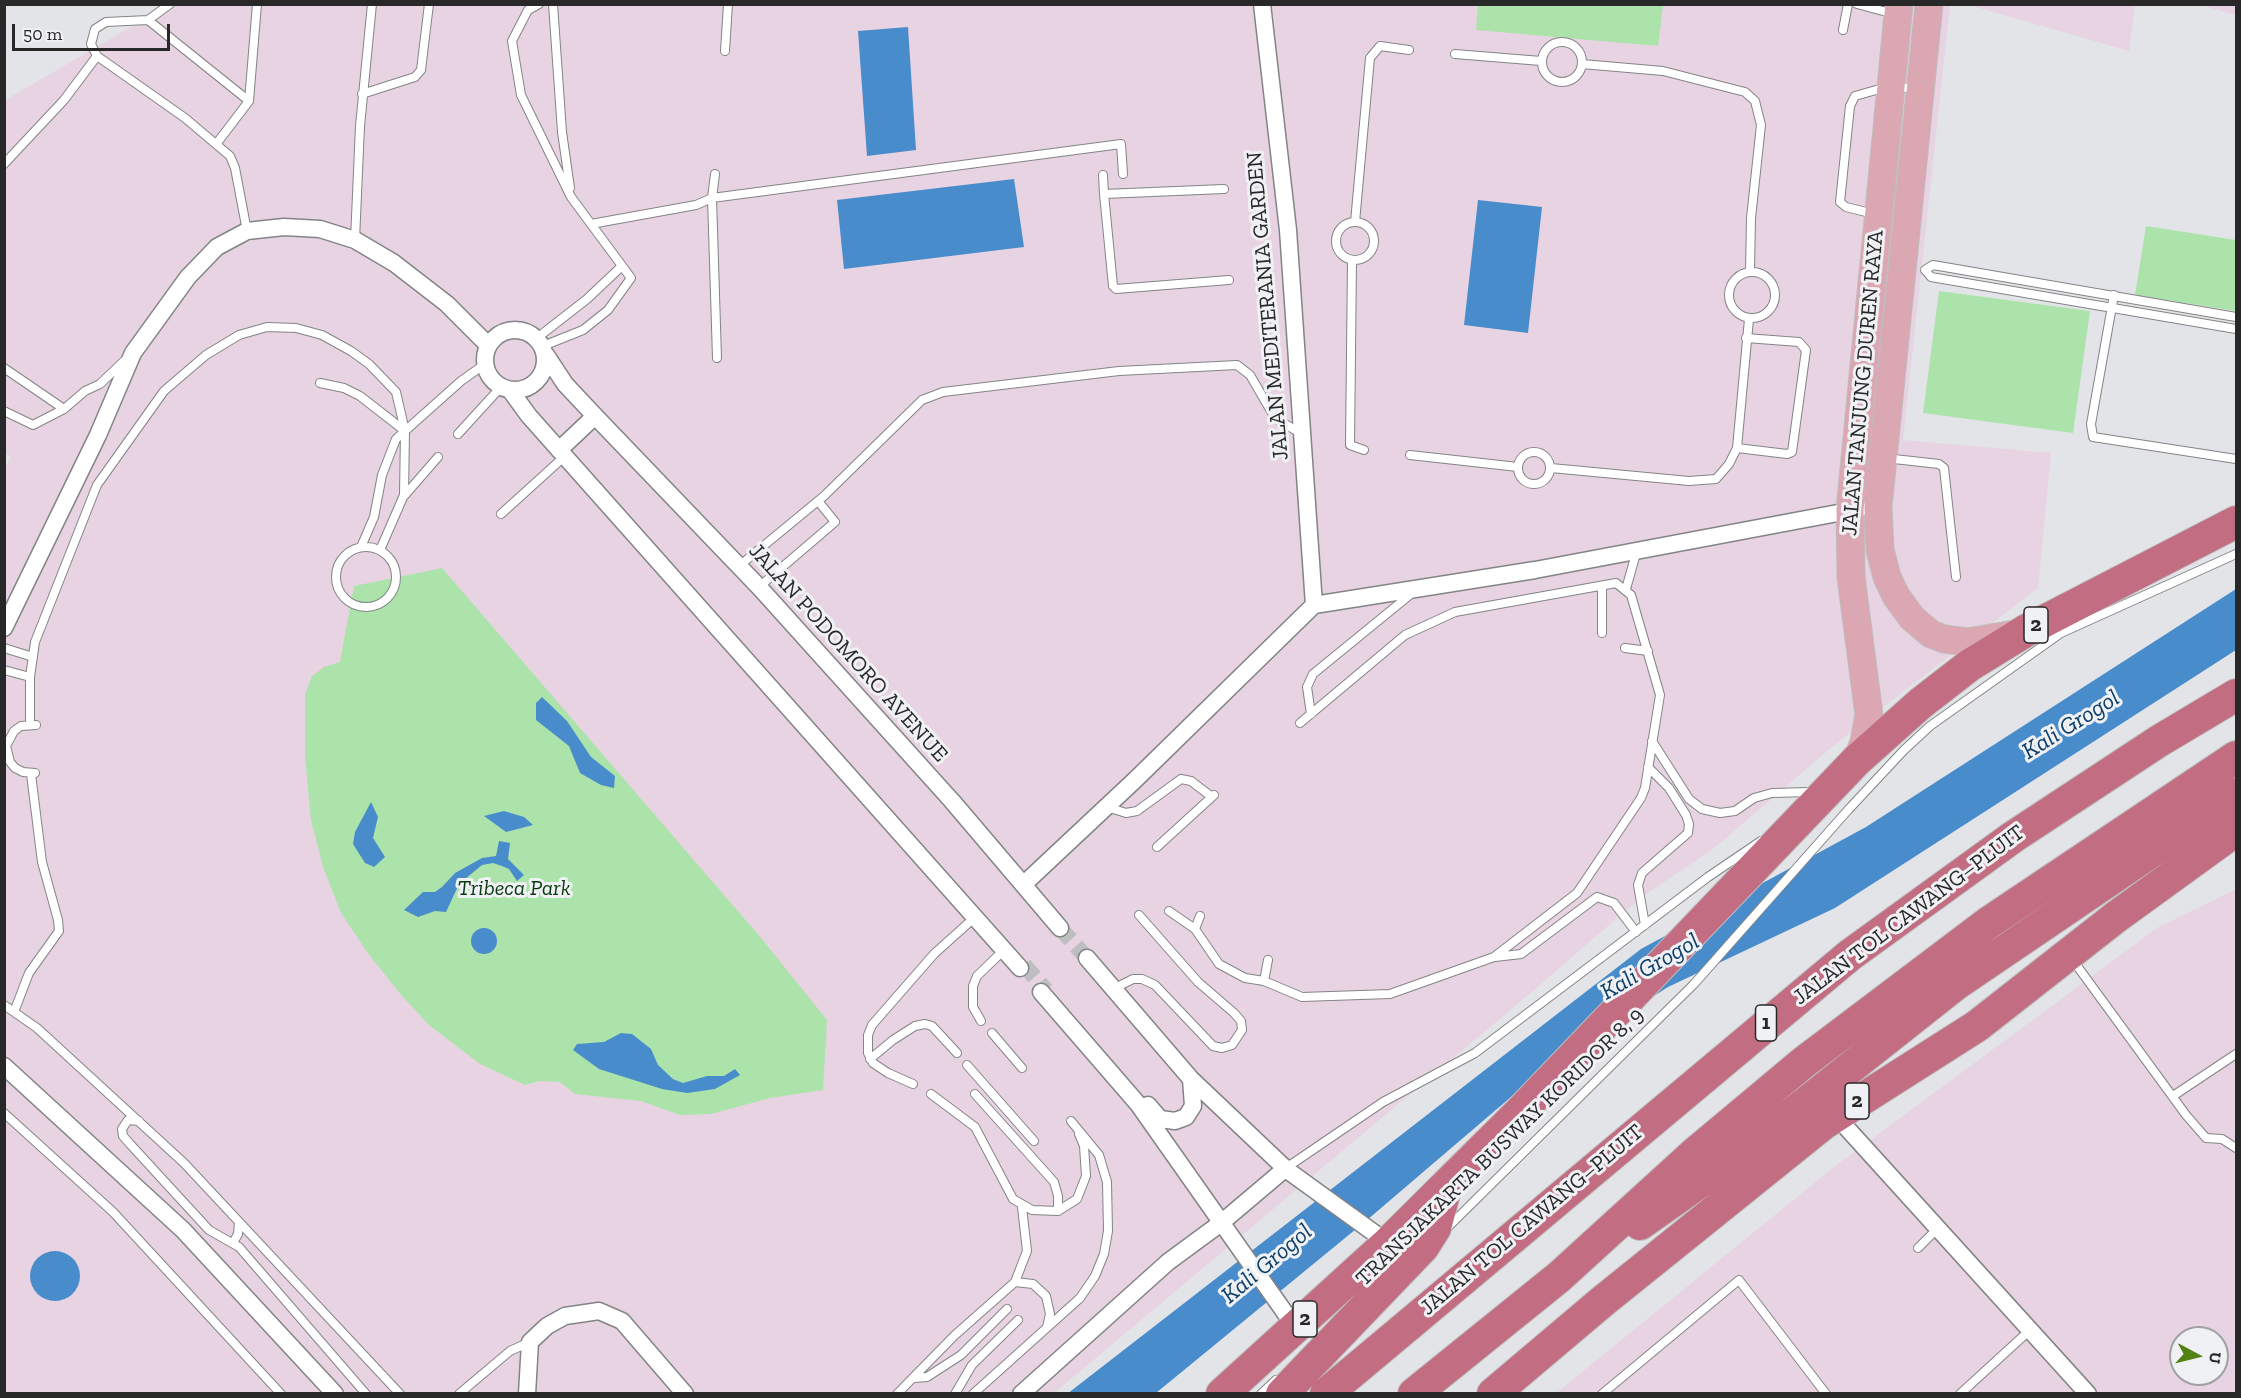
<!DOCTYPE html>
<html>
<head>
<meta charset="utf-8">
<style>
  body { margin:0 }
  #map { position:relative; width:2241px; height:1398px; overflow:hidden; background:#e3e4e7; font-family:"Zilla Slab",serif }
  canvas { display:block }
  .frame { position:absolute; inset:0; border:6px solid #282829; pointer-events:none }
  .north { position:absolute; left:2169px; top:1326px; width:60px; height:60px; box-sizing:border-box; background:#f0f1f4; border:2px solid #a0a1a3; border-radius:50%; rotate:97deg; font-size:16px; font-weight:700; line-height:24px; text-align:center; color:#282829 }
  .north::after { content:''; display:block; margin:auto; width:21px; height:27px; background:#528212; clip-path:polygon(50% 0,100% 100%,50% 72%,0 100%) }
  .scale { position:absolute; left:12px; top:24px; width:158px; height:27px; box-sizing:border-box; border:3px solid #282829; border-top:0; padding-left:8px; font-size:18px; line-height:21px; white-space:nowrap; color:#282829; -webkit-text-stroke:4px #f0f1f4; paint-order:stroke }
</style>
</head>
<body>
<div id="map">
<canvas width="2241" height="1398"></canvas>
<div class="frame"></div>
<div class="north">U</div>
<div class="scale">50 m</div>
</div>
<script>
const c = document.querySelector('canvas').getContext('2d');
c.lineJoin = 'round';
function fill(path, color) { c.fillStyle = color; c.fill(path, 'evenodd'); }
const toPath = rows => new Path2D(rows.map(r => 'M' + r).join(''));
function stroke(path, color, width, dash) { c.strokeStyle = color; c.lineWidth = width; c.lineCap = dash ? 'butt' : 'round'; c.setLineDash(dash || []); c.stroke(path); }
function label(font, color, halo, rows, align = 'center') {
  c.font = font + ' "Zilla Slab",serif'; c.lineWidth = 6; c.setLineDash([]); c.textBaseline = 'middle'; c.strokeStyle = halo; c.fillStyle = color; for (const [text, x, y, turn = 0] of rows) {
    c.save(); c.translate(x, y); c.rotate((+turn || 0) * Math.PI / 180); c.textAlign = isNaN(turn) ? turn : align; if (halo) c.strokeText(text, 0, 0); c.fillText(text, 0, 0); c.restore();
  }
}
fill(toPath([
  [171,4,1950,5,1903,440,2051,453,2038,588,1838,742,1713,849,1639,899,1527,996,1053,1394,5,1393,4,470,11,457,4,452,5,100],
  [1969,5,2135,5,2129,51],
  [2200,5,2236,5,2236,15],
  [2236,889,2236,1393,1555,1394,1834,1167,2157,928],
  [2181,1338,2217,1338,2217,1374,2181,1374]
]), '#e8d3e2');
fill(toPath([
  [1478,5,1663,5,1658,46,1476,30],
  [2146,226,2236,240,2236,311,2135,295],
  [1939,291,2090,311,2073,433,1923,413],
  [442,568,761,938,827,1020,823,1090,770,1098,711,1114,680,1115,641,1101,575,1094,560,1082,539,1081,525,1085,480,1064,429,1025,402,996,367,952,341,913,323,867,311,820,305,757,305,695,312,676,324,667,340,662,354,586]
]), '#ace3ab');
fill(toPath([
  [908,27,916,150,867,156,858,31],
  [1014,179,1024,247,844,269,837,200],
  [1478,200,1542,207,1528,333,1464,325],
  [2236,589,2236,650,1835,908,1668,987,1559,1056,1367,1220,1156,1393,1067,1394,1641,949,1866,827],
  [542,697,567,721,591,757,615,776,614,788,601,785,580,773,569,746,536,720,536,703],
  [371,802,378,817,373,838,385,857,374,867,365,863,353,844,355,832],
  [504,811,524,817,533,825,506,832,484,816],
  [499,841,510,843,508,859,524,875,517,881,509,869,502,866,493,863,482,865,459,884,446,912,435,911,418,917,404,910,423,892,435,892,442,887,455,873,482,858,496,856],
  '471 941a13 13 0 1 1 26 0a13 13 0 1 1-26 0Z',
  [621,1033,632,1034,651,1049,658,1065,673,1079,683,1083,707,1076,724,1076,735,1069,740,1075,715,1089,687,1093,662,1089,599,1069,573,1050,577,1044,604,1042],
  '30 1276a25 25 0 1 1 50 0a25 25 0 1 1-50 0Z'
]), '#488ccc');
stroke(toPath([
  [1060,928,1087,958],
  [1024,965,1046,990]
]), '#bebec1', 16, [16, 8]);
const lane = toPath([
  [170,4,148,20,106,22,95,29,91,44,97,56,185,118,230,156,235,168,247,231],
  [539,4,528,10,512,41,521,95,571,197,631,278,608,310,583,330,543,346],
  [553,4,562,132,570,188],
  [1857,4,1894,14],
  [148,20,249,101],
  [1843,30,1848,4],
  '1542 62a20 20 0 1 1 40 0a20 20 0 1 1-40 0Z',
  [725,51,728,4],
  [1455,54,1541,61],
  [1582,64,1663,71,1745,92,1755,101,1761,125,1751,218,1750,272],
  [362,94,415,77,421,70,429,4],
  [217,143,249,101,257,4],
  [4,164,64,100,97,56],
  [715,174,712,198,1121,144,1123,174],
  [1103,175,1104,194],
  [1224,189,1104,194,1113,286,1116,289,1229,280],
  [1874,214,1846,207,1840,202,1850,106,1855,96,1890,86,1918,89],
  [1355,222,1370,58,1380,46,1409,50],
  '1336 241a19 19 0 1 1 38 0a19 19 0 1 1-38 0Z',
  [591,224,696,205,712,198,717,358],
  [355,240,360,126,372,4],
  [1352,260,1350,445,1364,450],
  '1729 295a23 23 0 1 1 46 0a23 23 0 1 1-46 0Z',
  [2114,295,2091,424,2093,437,2236,459],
  [2236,317,1933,265,1925,270,1931,277,2236,329],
  [537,338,587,299,622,266],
  [4,368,64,409],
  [320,383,344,388,360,396,405,431],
  [4,411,33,425,64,409,85,391,100,384,124,361],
  [458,434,501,387],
  [1737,448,1787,454,1792,452,1806,350,1799,342,1746,338],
  '1518 468a16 16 0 1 1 32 0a16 16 0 1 1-32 0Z',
  [1410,455,1518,467],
  [1885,458,1939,464,1944,468,1956,577],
  [1551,468,1689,481,1716,479,1729,464,1737,448,1749,319],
  [405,495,438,457],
  [501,514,565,456],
  [361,547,374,517,382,475,396,439,461,381,485,364],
  '336 577a30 30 0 1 1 60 0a30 30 0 1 1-60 0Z',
  [739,566,824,496,922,400,943,392,1119,371,1237,365,1250,375,1275,418,1302,434],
  [759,587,835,522,818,501],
  [1626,589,1637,550],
  [1602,633,1602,586],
  [4,648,33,657],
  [1625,648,1648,651],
  [4,670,30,677],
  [1311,714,1307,687,1313,674,1411,594],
  [30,725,30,677,35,642,97,485,164,391,206,355,239,335,267,327,296,328,322,335,351,351,369,364,396,392,405,431,404,495,380,550],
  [1652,741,1689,799,1702,809,1720,813,1735,811,1754,798,1772,793,1810,792],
  [35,773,23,772,15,768,10,762,6,746,14,731,21,726,36,725],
  [1107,807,1126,813,1137,811,1181,779,1191,781,1212,797],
  [1157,847,1214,795],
  [1169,911,1195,929,1219,964,1245,978,1264,981,1302,997,1390,994,1494,957,1577,893,1641,798,1645,788,1660,695,1631,595,1616,583,1455,612,1405,635,1300,723],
  [1645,925,1638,885,1642,873,1688,833,1689,824,1686,815,1669,788,1648,767],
  [1195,929,1200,916],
  [1495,957,1521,954,1597,897,1614,903,1636,932],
  [2072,959,2186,1115,2206,1138,2222,1139,2236,1148],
  [1264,981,1268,960],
  [1115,988,1133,979,1142,979,1155,985,1213,1046,1222,1048,1232,1045,1242,1030,1241,1021,1234,1013,1198,982,1139,915],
  [4,1005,37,1028,184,1163,400,1394],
  [14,1012,29,973,59,931,58,920,42,862,31,774],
  [981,1021,973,1007,973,986,977,976,1004,950],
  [992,1033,1022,1068],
  [870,1059,893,1040,915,1026,925,1024,932,1026,957,1053],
  [967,1065,1034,1141],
  [913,1084,888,1073,873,1063,868,1053,868,1035,872,1025,934,954,974,918],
  [931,1094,975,1127,1013,1199,1032,1210,1058,1211,1077,1199,1086,1176,1084,1146,1079,1134],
  [975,1094,1054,1182,1058,1196,1058,1211],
  [2173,1096,2236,1054],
  [4,1113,113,1212,281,1394],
  [139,1121,128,1120,122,1129,123,1136,130,1144,209,1230,239,1247,366,1394],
  [1286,1168,1383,1102,1475,1053,1708,877,1761,841],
  [1445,1230,1694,984,1848,810,1904,750,1930,726,2061,633,2236,554],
  [233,1243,238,1234,239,1222],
  [1918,1248,1937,1229],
  [1015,1282,1033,1284,1046,1296,1050,1314,1047,1327],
  [914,1378,927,1377,961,1355,1007,1309],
  [459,1394,510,1351,530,1342],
  [897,1394,955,1335,1015,1282,1027,1251,1022,1207],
  [955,1394,972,1365,1018,1320],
  [973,1394,1080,1298,1095,1276,1104,1254,1108,1231,1107,1182,1099,1155,1071,1121],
  [1261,1394,1276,1380],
  [1602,1394,1739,1280,1826,1394],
  [1960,1394,2030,1330]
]);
const street = toPath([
  [1262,4,1288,230,1314,605],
  '485 360a30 30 0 1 1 60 0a30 30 0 1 1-60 0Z',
  [546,355,565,384,595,416,759,587,952,801,1060,928],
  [510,390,529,416,1020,968],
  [559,450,595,416],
  [4,628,98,435,133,353,188,277,217,247,247,231,284,227,320,229,355,240,394,263,447,304,488,345],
  [1024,884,1135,780,1314,605,1535,570,1859,509],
  [1087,958,1191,1079,1287,1170,1388,1243],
  [1041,992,1138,1104,1295,1327],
  [4,1066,183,1230,335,1394],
  [1148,1105,1160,1119,1175,1121,1186,1117,1193,1106,1191,1079],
  [1835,1115,2088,1394],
  [527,1394,530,1342,547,1326,565,1316,599,1311,622,1321,685,1394],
  [1021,1394,1168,1262,1221,1223,1286,1168]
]);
const primary = toPath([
  [1929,4,1878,507,1880,550,1887,577,1896,596,1912,618,1931,634,1944,639,1968,642,2014,634],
  [1857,760,1864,742,1869,715,1851,577,1850,510,1899,4]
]);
const highway = toPath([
  [1640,1224,1754,1144,1956,984,2236,794],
  [1222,1394,1388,1243,1521,1111,1857,760,1921,703,1970,665,2027,630,2236,522],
  [1282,1394,1423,1247,1435,1228,1446,1186],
  [1326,1394,1850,955,2013,837,2159,741,2236,695],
  [1414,1394,1559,1277,1694,1154,1804,1062,1988,923,2236,757],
  [1493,1394,1603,1301,1823,1124,1977,1026,2116,917,2236,830]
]);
stroke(lane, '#838486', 10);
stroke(street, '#838486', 19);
stroke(primary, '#bebebf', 29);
stroke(highway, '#bebebf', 34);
stroke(lane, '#fff', 8);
stroke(street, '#fff', 16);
stroke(primary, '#daa7b3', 27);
stroke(highway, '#c26d81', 32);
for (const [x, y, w] of [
  [2036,625,24],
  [1766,1023,21],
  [1857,1101,24],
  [1305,1319,24]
]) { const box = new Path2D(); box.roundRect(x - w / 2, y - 18, w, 36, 4.5); c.fillStyle = '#f0f1f4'; c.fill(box); stroke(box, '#282829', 1.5); }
label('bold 21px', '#282829', null, [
  ["2",2036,625],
  ["1",1766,1023],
  ["2",1857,1101],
  ["2",1305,1319]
]);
label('22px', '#282829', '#f0f1f4', [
  ["JALAN MEDITERANIA GARDEN",1268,306,-95],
  ["JALAN TANJUNG DUREN RAYA",1863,383,-85],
  ["JALAN PODOMORO AVENUE",848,653,48],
  ["JALAN TOL CAWANG–PLUIT",1909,915,-37],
  ["TRANSJAKARTA BUSWAY KORIDOR 8, 9",1500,1147,-44],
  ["JALAN TOL CAWANG–PLUIT",1532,1220,-40]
]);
label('italic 22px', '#073a0d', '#f0f1f4', [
  ["Tribeca Park",514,889]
]);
label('italic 24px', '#0d3f6a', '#f0f1f4', [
  ["Kali Grogol",2071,725,-32],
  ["Kali Grogol",1650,967,-30],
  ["Kali Grogol",1267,1264,-40]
]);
</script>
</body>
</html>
